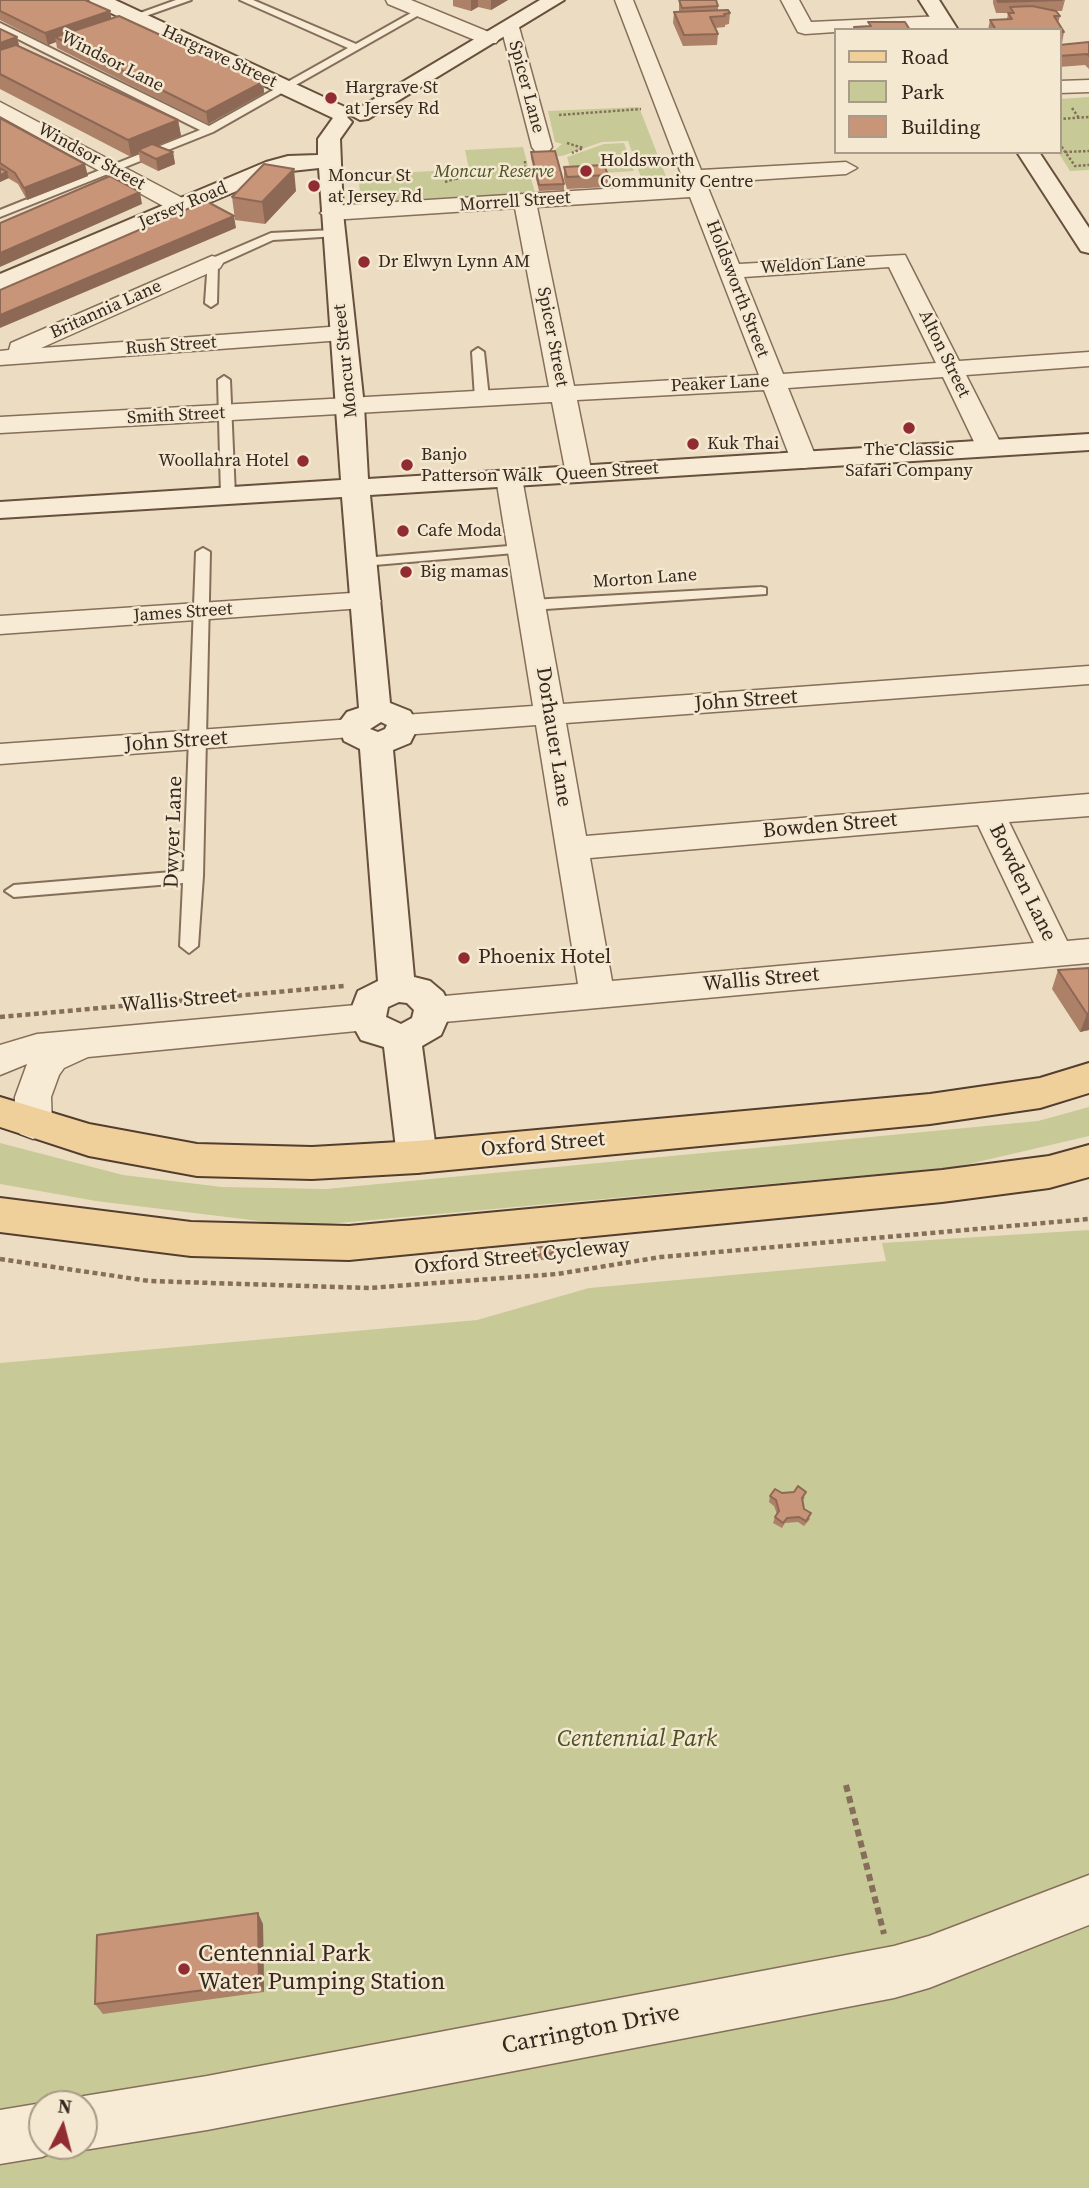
<!DOCTYPE html>
<html>
<head>
<meta charset="utf-8">
<style>
  body { margin:0 }
  #map { position:relative; width:1089px; height:2188px; overflow:hidden; background:#ecddc2; font-family:"Source Serif 4",serif }
  canvas { display:block }
  .legend { position:absolute; left:834px; top:28px; width:228px; height:126px; box-sizing:border-box; background:#f4e8d1; border:2px solid #a89b89; margin:0; padding:9px 12px; list-style:none; font-size:21px; color:#36281e }
  .legend li { display:flex; align-items:center; gap:14px; height:35px }
  .legend b { width:35px; border:2px solid #a89b89 }
  .north { position:absolute; left:28px; top:2090px; width:70px; height:70px; box-sizing:border-box; background:#f4e8d1; border:2px solid #a89b89; border-radius:50%; rotate:6deg; font-size:19px; font-weight:700; line-height:28px; text-align:center; color:#36281e }
  .north::after { content:''; display:block; margin:auto; width:24px; height:32px; background:#922c33; clip-path:polygon(50% 0,100% 100%,50% 72%,0 100%) }
</style>
</head>
<body>
<div id="map">
<canvas width="1089" height="2188"></canvas>
<ul class="legend">
<li><b style="height:9px;background:#efcf9a"></b>Road</li>
<li><b style="height:19px;background:#c7ca96"></b>Park</li>
<li><b style="height:19px;background:#c99579"></b>Building</li>
</ul>
<div class="north">N</div>
</div>
<script>
const c = document.querySelector('canvas').getContext('2d');
c.lineJoin = 'round';
function fill(path, color) { c.fillStyle = color; c.fill(path, 'evenodd'); }
const toPath = rows => new Path2D(rows.map(r => 'M' + r).join(''));
function stroke(path, color, width, dash) { c.strokeStyle = color; c.lineWidth = width; c.lineCap = dash ? 'butt' : 'round'; c.setLineDash(dash || []); c.stroke(path); }
function label(font, color, halo, rows, align = 'center') {
  c.font = font + ' "Source Serif 4",serif'; c.lineWidth = 5; c.setLineDash([]); c.textBaseline = 'middle'; c.strokeStyle = halo; c.fillStyle = color; for (const [text, x, y, turn = 0] of rows) {
    c.save(); c.translate(x, y); c.rotate((+turn || 0) * Math.PI / 180); c.textAlign = isNaN(turn) ? turn : align; if (halo) c.strokeText(text, 0, 0); c.fillText(text, 0, 0); c.restore();
  }
}
fill(toPath([
  [1089,97,1089,170,1070,171,1058,152,1059,99],
  [639,107,669,184,644,186,628,141,602,142,562,156,529,157,555,150,562,144,555,142,548,111],
  [624,143,634,171,572,175,567,157,604,144],
  [523,147,535,193,361,202,358,175,469,169,465,150],
  [1089,1107,1089,1136,956,1167,328,1224,284,1224,96,1201,0,1184,0,1143,123,1175,222,1187,326,1189,1038,1121],
  [1089,1230,1089,2188,0,2188,0,1363,477,1320,589,1288,886,1261,882,1243],
  [42,2104,84,2104,84,2146,42,2146]
]), '#c7ca96');
const lane = toPath([
  [176,0,191,0,123,24,115,22,176,0],
  [240,0,253,0,356,44,418,9,426,11,213,132,0,217,0,210,200,130,0,30,0,23,209,126,348,48,240,0],
  [333,230,339,234,337,236,273,240,218,265,217,303,211,307,205,303,208,260,271,233,333,230],
  [478,348,484,352,489,398,482,402,475,398,472,352,478,348],
  [224,376,230,380,235,496,228,500,221,496,218,380,224,376],
  [521,545,528,549,526,552,363,566,356,562,363,558,521,545],
  [203,548,210,552,203,876,198,946,189,953,180,946,183,883,14,897,5,891,14,885,184,871,196,552,203,548],
  [761,587,766,588,766,594,531,610,524,605,531,600,761,587]
]);
const street = toPath([
  [386,0,411,0,496,35,499,39,496,43,482,43,388,4,386,0],
  [615,0,633,0,701,170,846,162,857,168,846,174,706,183,739,264,905,255,959,361,1089,352,1089,366,966,375,1003,448,999,453,990,456,981,453,977,448,943,377,788,388,817,460,813,466,804,468,795,466,791,460,764,390,577,400,592,474,588,480,579,482,570,480,566,474,552,402,0,433,0,417,549,387,515,208,331,220,320,213,331,206,685,184,615,0],
  [690,197,759,375,574,386,537,207,690,197],
  [889,267,936,363,783,374,744,277,889,267],
  [781,0,799,0,811,22,943,16,952,22,943,28,835,30,835,32,805,34,798,32,781,0],
  [510,21,519,27,552,147,549,151,535,151,532,147,501,27,510,21],
  [1089,80,1089,92,1059,93,1059,81,1089,80],
  [0,102,190,202,193,207,190,212,174,212,0,116,0,102],
  [212,256,220,258,223,263,220,268,41,348,343,326,351,328,355,333,351,338,343,340,0,365,0,351,9,350,11,343,212,256],
  [509,470,518,472,522,478,563,704,1089,666,1089,684,566,723,586,836,1089,794,1089,816,1009,822,1067,941,1089,939,1089,963,433,1023,421,1019,415,1010,421,1001,433,997,578,984,536,725,403,735,392,732,388,725,392,718,403,715,533,706,496,478,500,472,509,470],
  [978,825,1034,943,612,981,590,858,978,825],
  [367,592,377,595,381,601,377,607,0,634,0,616,367,592],
  [353,719,364,722,368,729,364,736,0,764,0,744,353,719],
  [367,1004,380,1008,385,1017,380,1026,367,1030,88,1057,64,1068,59,1075,51,1097,52,1124,46,1134,33,1139,20,1134,14,1124,15,1097,27,1064,0,1075,0,1045,37,1034,367,1004],
  [1089,1875,1089,1925,929,1988,894,1998,207,2130,84,2150,74,2146,84,2146,84,2104,65,2104,84,2096,207,2076,894,1946,929,1936,1089,1875],
  [42,2103,45,2104,42,2104,42,2146,62,2146,61,2149,42,2157,0,2164,0,2110,42,2103]
]);
const secondary = toPath([
  [89,0,115,0,347,108,350,113,347,117,352,122,340,139,343,213,364,406,368,479,1089,434,1089,450,370,495,390,703,410,711,419,725,410,743,393,750,414,977,430,981,443,992,452,1010,441,1035,422,1046,437,1157,431,1168,417,1173,403,1168,397,1157,384,1047,361,1040,348,1017,358,991,378,981,360,749,344,741,338,724,347,712,359,708,342,497,0,518,0,502,341,480,319,168,282,172,0,290,0,274,266,162,288,156,318,155,318,139,333,118,92,4,89,0],
  [381,722,387,725,385,729,378,732,370,729,381,722],
  [399,1002,407,1003,414,1010,412,1018,401,1024,386,1017,388,1007,399,1002],
  [540,0,564,0,368,119,360,120,349,114,540,0],
  [919,0,939,0,958,30,938,30,919,0],
  [1017,152,1039,152,1089,228,1089,253,1081,251,1017,152]
]);
const primary = toPath([
  [1089,1063,1089,1093,1040,1108,930,1124,417,1173,312,1179,197,1176,89,1156,0,1127,0,1097,89,1124,197,1144,312,1147,417,1141,930,1094,1040,1078,1089,1063],
  [1089,1145,1089,1177,1049,1188,942,1202,349,1260,191,1256,0,1232,0,1198,191,1222,349,1226,942,1170,1049,1156,1089,1145]
]);
stroke(lane, '#856e5a', 4);
stroke(street, '#856e5a', 3);
stroke(secondary, '#67503d', 4);
stroke(primary, '#533d2e', 4);
stroke(toPath([
  [1072,108,1079,118],
  [559,115,641,109],
  [1059,119,1089,117],
  [567,143,583,148,572,153],
  [1059,143,1075,166,1089,165],
  [1065,152,1089,151],
  [525,161,526,179],
  [456,179,469,173],
  [445,182,458,178]
]), '#856e5a', 2.5, [2.5, 2]);
stroke(toPath([
  [0,1017,344,986],
  [0,1259,149,1281,369,1288,557,1274,661,1257,1089,1219]
]), '#856e5a', 4.5, [5, 3.5]);
stroke(toPath([
  [846,1785,884,1934]
]), '#856e5a', 6, [7, 4.5]);
fill(lane, '#f7ebd5');
fill(street, '#f7ebd5');
fill(secondary, '#f7ebd5');
fill(primary, '#efcf9a');
fill(toPath([
  [0,0,110,11,111,18,263,82,264,93,208,124,57,48,56,42,48,45,0,20],
  [453,0,508,0,491,10,478,7,471,11,453,6],
  [679,0,718,6,718,10,730,13,729,24,725,25,725,27,715,28,718,34,717,45,683,46,673,23,674,12,679,12],
  [993,0,1065,0,1062,11,1056,11,1060,16,1058,23,1064,32,1062,43,1059,43,1059,30,988,30,990,20,1007,19,1008,13,996,13,993,3],
  [0,29,17,37,19,46,178,120,181,136,158,146,173,152,175,164,158,171,140,162,139,154,131,157,0,89],
  [1089,42,1089,69,1085,65,1059,67,1059,45],
  [0,118,88,176,27,200,18,184,8,178,0,182],
  [531,152,564,184,564,190,539,191,531,158],
  [564,167,608,175,608,187,567,189,564,179],
  [296,191,265,224,235,220,232,197],
  [1089,968,1089,1030,1080,1032,1052,989,1058,970],
  [531,1248,553,1253,553,1259,532,1261],
  [770,1496,805,1497,803,1500,804,1509,810,1519,804,1526,798,1522,785,1523,782,1528,773,1523,775,1517,777,1514,774,1506,769,1502],
  [263,1924,264,1992,103,2014,95,2004]
]), '#ad8068');
fill(toPath([
  [471,0,478,0,478,7,471,11],
  [491,0,508,0,491,10],
  [110,11,112,22,55,37,56,42,48,45,45,33],
  [17,37,21,54,0,61,0,43],
  [263,82,264,93,208,124,206,112],
  [178,120,181,136,142,152,138,150,139,154,131,157,128,140],
  [173,152,175,164,158,171,156,159],
  [85,164,88,176,27,200,24,188],
  [294,169,296,191,265,224,262,202],
  [7,172,9,178,0,182,0,175],
  [140,192,142,204,0,267,0,253],
  [234,216,236,228,0,328,0,315],
  [1089,1013,1089,1030,1080,1032,1087,1014],
  [258,1913,263,1924,264,1992,259,1983]
]), '#8d6855');
const building = toPath([
  [0,0,85,0,110,11,45,33,0,11,0,0],
  [679,0,716,0,718,6,682,8,679,0],
  [997,0,1062,0,998,2,997,0],
  [1032,6,1056,11,1060,16,1054,16,1064,32,1059,32,1059,30,996,30,990,20,1012,19,1008,13,1014,13,1010,7,1032,6],
  [728,10,730,13,724,14,725,16,710,17,718,34,684,35,674,12,728,10],
  [119,16,263,82,206,112,55,37,119,16],
  [868,22,905,22,910,30,856,30,854,27,871,26,868,22],
  [0,29,17,37,0,43,0,29],
  [1089,42,1089,56,1087,54,1059,56,1059,45,1089,42],
  [16,45,178,120,128,140,0,74,0,50,16,45],
  [0,118,85,164,24,188,15,173,0,163,0,118],
  [152,144,173,152,156,159,138,150,152,144],
  [555,151,564,184,539,185,531,152,555,151],
  [264,164,294,169,262,202,232,197,264,164],
  [604,165,608,175,567,177,564,167,604,165],
  [0,168,7,172,0,175,0,168],
  [110,176,140,192,0,253,0,223,110,176],
  [206,201,234,216,0,315,0,290,206,201],
  [1089,968,1089,1013,1087,1014,1058,970,1089,968],
  [552,1246,553,1253,532,1255,531,1248,552,1246],
  [798,1486,806,1492,802,1498,804,1509,811,1513,806,1521,799,1517,787,1518,783,1523,775,1517,779,1511,776,1500,770,1496,775,1489,782,1493,794,1492,798,1486],
  [258,1913,259,1983,95,2004,97,1935,258,1913]
]);
fill(building, '#c99579');
stroke(building, '#8d6855', 2);
for (const [x, y, r, color] of [
  [331,98,7,"#922c33"],
  [586,171,7,"#922c33"],
  [314,186,7,"#922c33"],
  [364,262,7,"#922c33"],
  [909,428,7,"#922c33"],
  [693,444,7,"#922c33"],
  [303,461,7,"#922c33"],
  [407,465,7,"#922c33"],
  [403,531,7,"#922c33"],
  [406,572,7,"#922c33"],
  [464,958,7,"#922c33"],
  [184,1969,7,"#922c33"]
]) { const dot = new Path2D(); dot.arc(x, y, r, 0, 2 * Math.PI); c.fillStyle = color; c.fill(dot); stroke(dot, '#f4e8d1', 2.5); }
label('18px', '#36281e', '#f4e8d1', [
  ["Hargrave Street",219,57,25],
  ["Windsor Lane",112,62,27],
  ["Spicer Lane",526,87,75],
  ["Windsor Street",91,157,29],
  ["Morrell Street",515,202,-4],
  ["Jersey Road",183,206,-23],
  ["Weldon Lane",813,265,-4],
  ["Holdsworth Street",737,289,69],
  ["Britannia Lane",106,310,-24],
  ["Spicer Street",552,337,79],
  ["Rush Street",171,346,-4],
  ["Alton Street",944,354,64],
  ["Moncur Street",346,361,-96],
  ["Peaker Lane",720,384,-3],
  ["Smith Street",176,416,-3],
  ["Queen Street",607,472,-4],
  ["Morton Lane",645,579,-4],
  ["James Street",183,613,-4]
]);
label('18px', '#36281e', '#f4e8d1', [
  ["Hargrave St",345,88],
  ["at Jersey Rd",345,109],
  ["Holdsworth",600,161],
  ["Community Centre",600,182],
  ["Moncur St",328,176],
  ["at Jersey Rd",328,197],
  ["Dr Elwyn Lynn AM",378,262],
  ["Kuk Thai",707,444],
  ["The Classic",909,450,"center"],
  ["Safari Company",909,471,"center"],
  ["Banjo",421,455],
  ["Patterson Walk",421,476],
  ["Woollahra Hotel",289,461,"right"],
  ["Cafe Moda",417,531],
  ["Big mamas",420,572]
], 'left');
label('italic 18px', '#495125', '#f4e8d1', [
  ["Moncur Reserve",494,172]
]);
label('21px', '#36281e', '#f4e8d1', [
  ["John Street",746,701,-4],
  ["Dorhauer Lane",553,737,81],
  ["John Street",176,742,-4],
  ["Bowden Street",830,826,-5],
  ["Dwyer Lane",174,832,-88],
  ["Bowden Lane",1022,883,64],
  ["Wallis Street",761,980,-5],
  ["Wallis Street",179,1001,-5],
  ["Oxford Street",543,1145,-5],
  ["Oxford Street Cycleway",522,1257,-6]
]);
label('21px', '#36281e', '#f4e8d1', [
  ["Phoenix Hotel",478,958]
], 'left');
label('italic 24px', '#495125', '#f4e8d1', [
  ["Centennial Park",637,1740]
]);
label('24px', '#36281e', '#f4e8d1', [
  ["Centennial Park",198,1955],
  ["Water Pumping Station",198,1983]
], 'left');
label('24px', '#36281e', '#f4e8d1', [
  ["Carrington Drive",591,2030,-11]
]);
</script>
</body>
</html>
